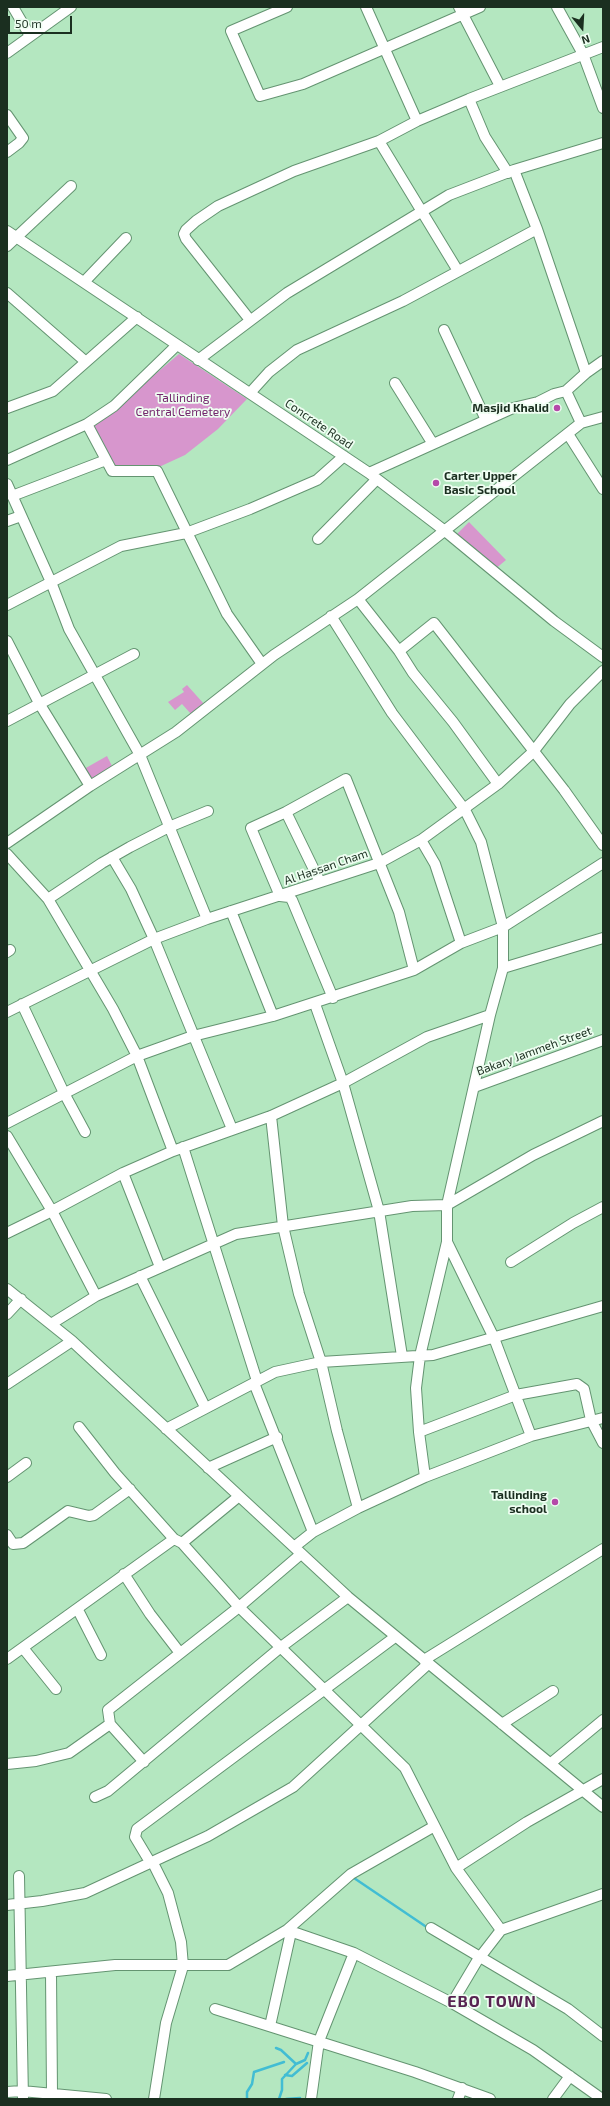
<!DOCTYPE html>
<html>
<head>
<meta charset="utf-8">
<style>
  body { margin:0 }
  #map { position:relative; width:610px; height:2106px; overflow:hidden; background:#b4e7c0; font-family:"Exo 2",sans-serif }
  canvas { display:block }
  .frame { position:absolute; inset:0; border:8px solid #1b2f20; pointer-events:none }
  .north { position:absolute; left:562px; top:8px; width:40px; height:40px; -webkit-text-stroke:3px #effef2; paint-order:stroke; rotate:162deg; font-size:11px; font-weight:700; line-height:16px; text-align:center; color:#1b2f20 }
  .north::after { content:''; display:block; margin:auto; width:14px; height:18px; background:#1b2f20; clip-path:polygon(50% 0,100% 100%,50% 72%,0 100%) }
  .scale { position:absolute; left:8px; top:16px; width:64px; height:18px; box-sizing:border-box; border:2px solid #1b2f20; border-top:0; padding-left:5px; font-size:12px; line-height:14px; white-space:nowrap; color:#1b2f20; -webkit-text-stroke:3px #effef2; paint-order:stroke }
</style>
</head>
<body>
<div id="map">
<canvas width="610" height="2106"></canvas>
<div class="frame"></div>
<div class="north">N</div>
<div class="scale">50 m</div>
</div>
<script>
const c = document.querySelector('canvas').getContext('2d');
c.lineJoin = 'round';
function fill(path, color) { c.fillStyle = color; c.fill(path, 'evenodd'); }
const toPath = rows => new Path2D(rows.map(r => 'M' + r).join(''));
function stroke(path, color, width, dash) { c.strokeStyle = color; c.lineWidth = width; c.lineCap = dash ? 'butt' : 'round'; c.setLineDash(dash || []); c.stroke(path); }
function label(font, color, halo, rows, align = 'center') {
  c.font = font + ' "Exo 2",sans-serif'; c.lineWidth = 3.5; c.setLineDash([]); c.textBaseline = 'middle'; c.strokeStyle = halo; c.fillStyle = color; for (const [text, x, y, turn = 0] of rows) {
    c.save(); c.translate(x, y); c.rotate((+turn || 0) * Math.PI / 180); c.textAlign = isNaN(turn) ? turn : align; if (halo) c.strokeText(text, 0, 0); c.fillText(text, 0, 0); c.restore();
  }
}
fill(toPath([
  [179,354,247,399,218,429,185,455,159,467,115,469,93,427],
  [469,522,506,560,494,570,453,538],
  [187,685,204,704,191,714,182,704,175,710,168,702,184,692,182,689],
  [107,756,113,768,90,780,84,769]
]), '#d796cd');
stroke(toPath([
  [351,1876,428,1928],
  [276,2048,281,2050,296,2064],
  [285,2075,292,2076,307,2063],
  [247,2099,247,2092,252,2084,254,2072,284,2062],
  [279,2099,282,2090,282,2079,296,2064,305,2060,308,2053],
  [286,2099,300,2098]
]), '#42bdd3', 2.5);
const minor = toPath([
  [13,7,30,36],
  [287,7,231,31,260,96,303,84,480,7],
  [366,7,417,121],
  [459,7,500,86],
  [557,7,583,54,603,108],
  [7,53,71,7],
  [469,99,485,137,508,173],
  [7,115,23,138,19,143,7,152],
  [379,141,458,271],
  [514,170,537,229,586,373],
  [7,231,369,473,445,531,554,621,603,657],
  [7,246,71,186],
  [84,282,126,238],
  [7,293,86,362],
  [250,320,186,239,184,234,186,230,196,221,218,206,294,171,379,141,417,121,469,99,603,47],
  [444,330,486,420],
  [198,360,287,293,449,195,514,170,603,143],
  [395,383,433,444],
  [566,391,581,423],
  [250,393,269,372,297,350,403,301,537,229],
  [7,408,53,391,137,317],
  [87,424,112,471,157,471,227,614,262,664],
  [568,434,603,489],
  [7,460,87,424,114,406,177,345],
  [369,473,513,408,538,402,554,394,566,391,586,373,603,361],
  [7,484,51,582,69,629,140,755,207,919],
  [12,496,106,460],
  [7,521,21,516],
  [318,539,377,479],
  [358,599,399,651,413,673,453,722,498,784],
  [7,605,121,546,186,533,250,509,317,480,344,456],
  [331,616,392,713,465,810,481,842,503,927,503,968,490,1015,447,1205,447,1242,420,1356,416,1388,419,1432,425,1477],
  [7,641,39,703,90,786],
  [399,651,434,623,564,790,603,845],
  [7,721,134,654],
  [286,812,320,882],
  [421,840,435,864,461,943],
  [7,843,90,786,176,732,274,655,358,599,581,423,603,417],
  [7,854,48,899,113,1009,137,1056,173,1151],
  [112,857,131,889,154,939,232,1129],
  [48,899,102,863,130,847,169,827,208,811],
  [231,911,273,1016],
  [7,952,10,950],
  [503,968,603,938],
  [333,998,292,900,289,897,280,896,251,828,286,812,346,779,399,912,414,970],
  [22,1004,64,1093,85,1132],
  [315,1004,343,1083,379,1211,402,1356],
  [7,1012,154,939,207,919,379,863,421,840,498,784,533,752,570,704,603,671],
  [474,1087,603,1040],
  [271,1116,283,1226,299,1294,321,1362,337,1431,358,1508],
  [7,1123,137,1056,193,1036,273,1016,414,970,461,943,503,927,603,863],
  [7,1136,52,1211,96,1296],
  [183,1147,257,1381],
  [123,1173,160,1267],
  [7,1233,52,1211,123,1173,173,1151,271,1116,343,1083,427,1037,490,1015],
  [447,1242,494,1338,531,1436],
  [511,1262,573,1223,603,1207],
  [140,1276,205,1407],
  [7,1289,72,1341,348,1597,603,1807],
  [7,1314,21,1299],
  [51,1324,96,1296,236,1234,412,1206,447,1205,533,1155,603,1121],
  [254,1383,313,1532],
  [7,1384,72,1341],
  [79,1427,115,1473,174,1539,182,1543,239,1607,405,1768,456,1868,501,1930],
  [166,1429,275,1372,321,1362,433,1355,603,1306],
  [419,1432,516,1395,577,1384,584,1389,591,1420,603,1443],
  [208,1468,277,1437],
  [7,1477,26,1463],
  [7,1535,13,1544,23,1543,68,1511,89,1516,94,1515,130,1489],
  [182,1543,238,1497],
  [294,1547,313,1532,358,1508,425,1477,531,1436,603,1418],
  [124,1574,150,1614,180,1653],
  [78,1610,101,1655],
  [23,1648,56,1689],
  [7,1659,174,1539],
  [424,1660,603,1549],
  [502,1724,553,1691],
  [144,1762,110,1724,108,1710,239,1607,301,1554],
  [551,1763,603,1720],
  [7,1764,36,1761,69,1753,110,1724],
  [95,1797,108,1791,281,1647,348,1597],
  [152,1861,168,1893,181,1942,183,1966,166,2023,154,2099],
  [150,1862,135,1837,137,1829,395,1637],
  [456,1868,527,1822,603,1779],
  [19,1876,23,2099],
  [7,1905,42,1901,85,1893,208,1836,293,1787,428,1664],
  [431,1928,568,2009,603,2036],
  [287,1930,354,1953,452,2003,533,2050,602,2099],
  [51,1973,52,2093],
  [7,1976,115,1965,228,1965,287,1930,351,1874,433,1827],
  [452,2003,477,1961,501,1930,603,1894],
  [215,2009,415,2072,490,2099],
  [270,2026,291,1932],
  [7,2092,22,2091,106,2099],
  [311,2099,319,2041,354,1953],
  [458,2099,462,2088],
  [553,2099,570,2076]
]);
stroke(minor, '#649471', 12);
stroke(minor, '#fff', 10);
for (const [x, y, r, color] of [
  [557,408,4,"#b549a9"],
  [436,483,4,"#b549a9"],
  [555,1502,4,"#b549a9"]
]) { const dot = new Path2D(); dot.arc(x, y, r, 0, 2 * Math.PI); c.fillStyle = color; c.fill(dot); stroke(dot, '#effef2', 1.5); }
label('12px', '#74266d', '#effef2', [
  ["Tallinding",183,398],
  ["Central Cemetery",183,412]
]);
label('bold 12px', '#1b2f20', '#effef2', [
  ["Masjid Khalid",549,408],
  ["Carter Upper",444,476,"left"],
  ["Basic School",444,490,"left"],
  ["Tallinding",547,1495],
  ["school",547,1509]
], 'right');
label('12px', '#1b2f20', '#effef2', [
  ["Concrete Road",319,424,34],
  ["Al Hassan Cham",326,867,-19],
  ["Bakary Jammeh Street",534,1051,-20]
]);
c.letterSpacing = '1px';
label('bold 16px', '#572351', '#effef2', [
  ["EBO TOWN",492,2002]
]);
c.letterSpacing = '0px';
</script>
</body>
</html>
